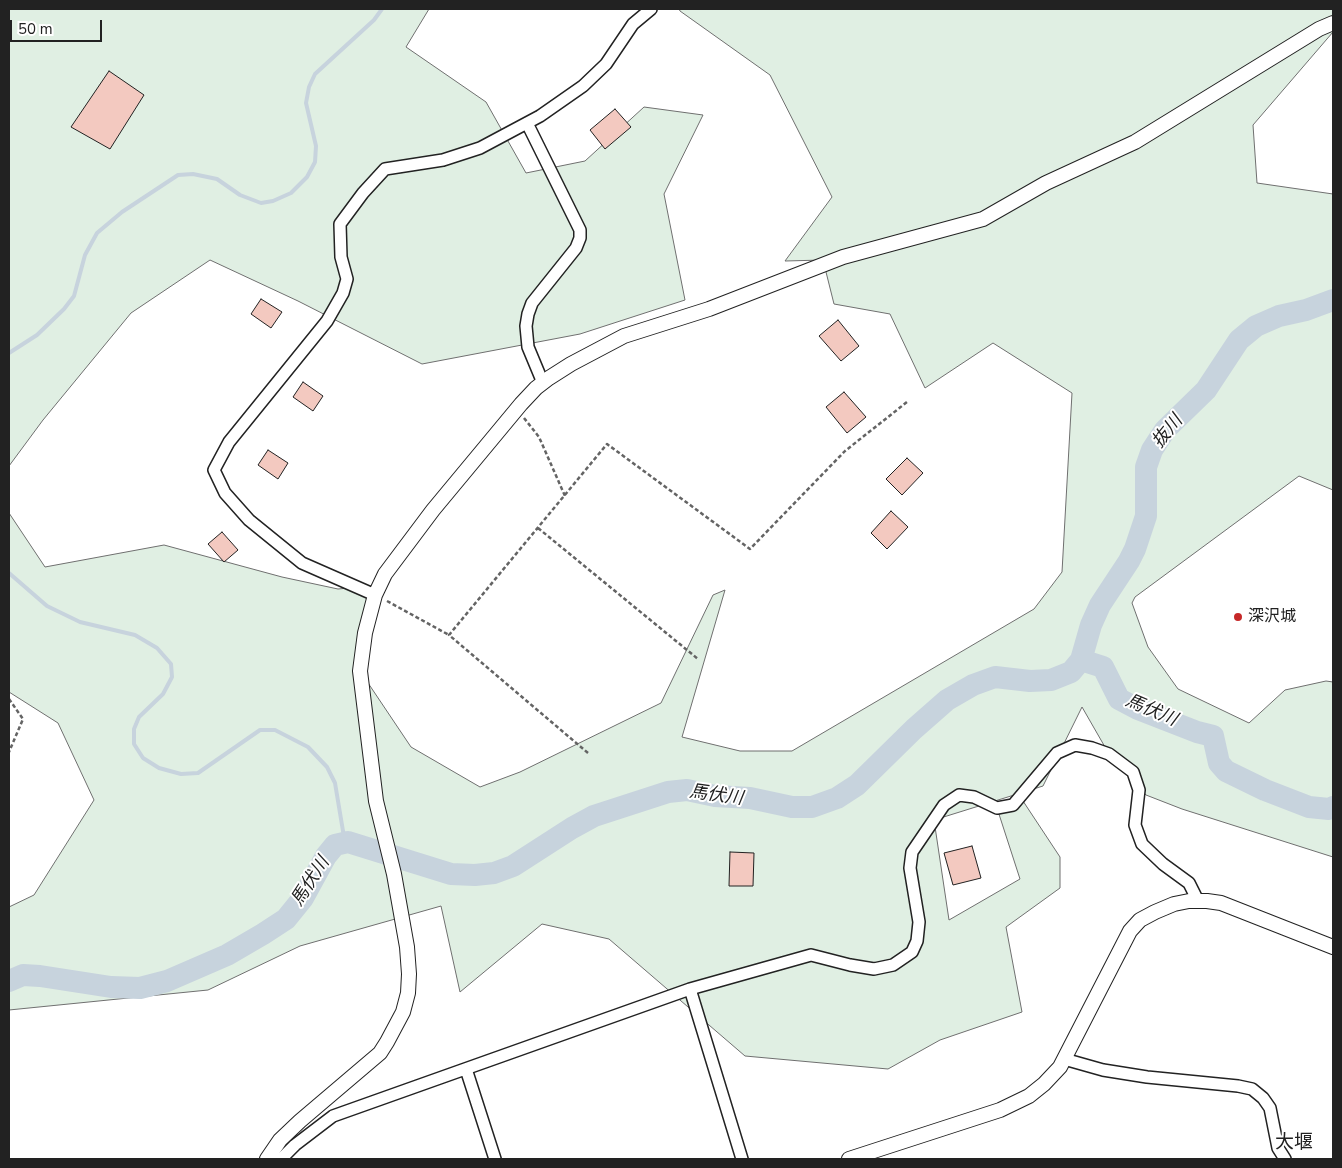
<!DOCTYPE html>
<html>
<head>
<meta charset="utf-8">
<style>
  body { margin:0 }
  #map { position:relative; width:1342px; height:1168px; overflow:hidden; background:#fff; font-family:"Nunito Sans",sans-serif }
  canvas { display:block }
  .frame { position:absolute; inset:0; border:10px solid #222; pointer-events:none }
  .scale { position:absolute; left:10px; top:20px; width:92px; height:22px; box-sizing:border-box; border:2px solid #222; border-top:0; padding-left:6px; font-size:15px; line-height:18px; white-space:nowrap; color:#222; -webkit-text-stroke:4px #fff; paint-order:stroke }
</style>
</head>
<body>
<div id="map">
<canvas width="1342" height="1168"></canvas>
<div class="frame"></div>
<div class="scale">50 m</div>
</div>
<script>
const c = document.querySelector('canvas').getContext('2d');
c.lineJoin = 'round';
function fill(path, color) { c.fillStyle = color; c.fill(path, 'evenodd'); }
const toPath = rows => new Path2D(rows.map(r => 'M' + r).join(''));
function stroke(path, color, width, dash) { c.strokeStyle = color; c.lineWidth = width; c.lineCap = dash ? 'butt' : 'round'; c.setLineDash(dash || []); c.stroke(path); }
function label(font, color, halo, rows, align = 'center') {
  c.font = font + ' "Nunito Sans","Noto Sans JP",sans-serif'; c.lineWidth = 4; c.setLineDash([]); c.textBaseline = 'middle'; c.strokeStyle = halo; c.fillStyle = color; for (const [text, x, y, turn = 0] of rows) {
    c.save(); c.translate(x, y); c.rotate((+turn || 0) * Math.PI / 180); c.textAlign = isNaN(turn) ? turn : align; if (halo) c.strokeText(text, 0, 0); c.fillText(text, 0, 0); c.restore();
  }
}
const green = toPath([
  [9,9,429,9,406,47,486,102,526,173,585,161,644,107,703,115,664,194,685,300,580,334,422,364,298,301,210,260,131,313,43,420,9,466,9,9],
  [679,9,1333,9,1333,32,1253,125,1257,183,1333,194,1333,490,1299,476,1135,597,1132,603,1148,647,1178,689,1249,723,1285,690,1326,681,1333,682,1333,857,1182,809,1146,795,1109,754,1082,707,1043,786,934,820,949,920,1020,879,997,808,1023,801,1060,857,1060,888,1006,927,1022,1012,940,1040,888,1069,745,1056,609,939,542,924,460,992,441,906,300,946,208,990,9,1010,9,907,34,895,94,800,58,723,9,692,9,513,45,567,164,545,282,577,338,589,371,586,360,671,411,747,480,787,520,772,661,703,713,595,725,590,682,737,740,751,792,751,1034,609,1062,572,1072,393,993,343,925,388,890,314,834,304,823,260,785,261,832,197,770,75,680,11,679,9]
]);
fill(green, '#e0efe3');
stroke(green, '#6f6f6f', 1);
stroke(toPath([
  [9,353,37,335,64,309,74,296,85,255,97,233,122,212,178,175,193,174,217,179,240,195,261,203,273,201,291,193,307,177,315,162,316,146,306,103,309,87,315,74,374,20,382,9],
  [9,573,47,606,80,622,135,635,157,648,171,664,172,677,163,694,139,717,134,729,134,744,143,758,159,768,181,774,198,773,260,730,275,730,308,747,327,767,335,783,345,843]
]), '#c7d3dd', 4);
stroke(toPath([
  [1081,660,1103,667,1119,699,1138,709,1197,732,1213,736,1219,763,1226,771,1265,790,1309,807,1329,809,1333,807],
  [9,981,23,975,40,976,111,987,140,988,167,981,227,955,263,934,286,919,303,898,326,856,335,845,348,842,451,874,475,875,494,873,513,866,572,828,594,816,668,792,687,790,715,796,750,798,792,807,812,807,837,798,857,785,914,729,947,700,973,685,995,677,1030,681,1051,680,1071,672,1081,660,1091,625,1100,605,1129,561,1135,549,1146,516,1146,467,1152,450,1165,430,1206,390,1239,340,1256,326,1279,316,1306,310,1333,300]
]), '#c7d3dd', 22);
const building = toPath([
  [109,71,144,95,110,149,71,127,109,71],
  [615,109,631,127,605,149,590,130,615,109],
  [261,299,282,312,271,328,251,314,261,299],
  [838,320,859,346,841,361,819,336,838,320],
  [303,382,323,396,313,411,293,397,303,382],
  [844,392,866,417,847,433,826,407,844,392],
  [268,450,288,463,278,479,258,465,268,450],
  [907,458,923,473,902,495,886,479,907,458],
  [891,511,908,527,887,549,871,533,891,511],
  [222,532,238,550,224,562,208,544,222,532],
  [972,846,981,878,953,885,944,853,972,846],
  [730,852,754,853,753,886,729,886,730,852]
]);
fill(building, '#f3c9c0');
stroke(building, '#222', 1);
const minor = toPath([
  [527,123,580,230,580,238,576,248,532,303,528,314,526,326,528,347,543,383],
  [375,595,302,563,249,520,225,493,214,470,229,442,327,321,343,293,347,279,341,257,340,224,363,193,385,169,443,160,480,148,540,116,583,86,606,64,633,24,651,9],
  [690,989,742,1159],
  [1064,1059,1103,1070,1147,1077,1238,1086,1252,1089,1263,1098,1270,1108,1278,1148,1285,1159],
  [466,1069,495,1159],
  [281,1159,295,1145,333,1116,690,989,811,955,850,965,874,969,893,965,912,952,917,941,919,922,910,868,912,852,944,805,959,795,974,797,997,808,1013,805,1057,753,1075,745,1092,748,1109,754,1133,772,1139,790,1135,825,1142,844,1163,864,1189,883,1198,901]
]);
const tertiary = toPath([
  [267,1159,280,1140,300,1121,380,1053,387,1042,403,1012,408,993,409,974,407,947,394,874,376,801,360,671,365,633,375,595,385,574,433,510,521,404,536,388,549,378,571,364,624,336,709,309,843,257,983,219,1046,183,1135,142,1319,29,1333,23],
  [849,1159,1000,1110,1029,1096,1044,1084,1060,1067,1130,931,1140,920,1155,912,1174,904,1189,901,1207,901,1221,903,1333,947]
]);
stroke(minor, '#222', 14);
stroke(tertiary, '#222', 16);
stroke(toPath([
  [524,418,539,437,565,496],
  [538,528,698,659],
  [387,601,449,635],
  [9,699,23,719,9,752],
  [588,753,449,635,607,444,750,549,845,451,907,402]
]), '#646464', 2.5, [4, 2.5]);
stroke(minor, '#fff', 11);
stroke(tertiary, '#fff', 14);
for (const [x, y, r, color] of [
  [1238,617,5,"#c62828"]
]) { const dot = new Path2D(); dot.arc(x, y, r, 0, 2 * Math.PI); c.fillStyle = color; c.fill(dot); stroke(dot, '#fff', 2); }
label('16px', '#222', '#fff', [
  ["深沢城",1248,617]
], 'left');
label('italic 18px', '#222', '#fff', [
  ["抜川",1168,432,-51],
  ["馬伏川",1151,711,23],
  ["馬伏川",716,796,8],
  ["馬伏川",311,882,-57]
]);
label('19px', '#222', '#fff', [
  ["大堰",1294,1143]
]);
</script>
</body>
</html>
